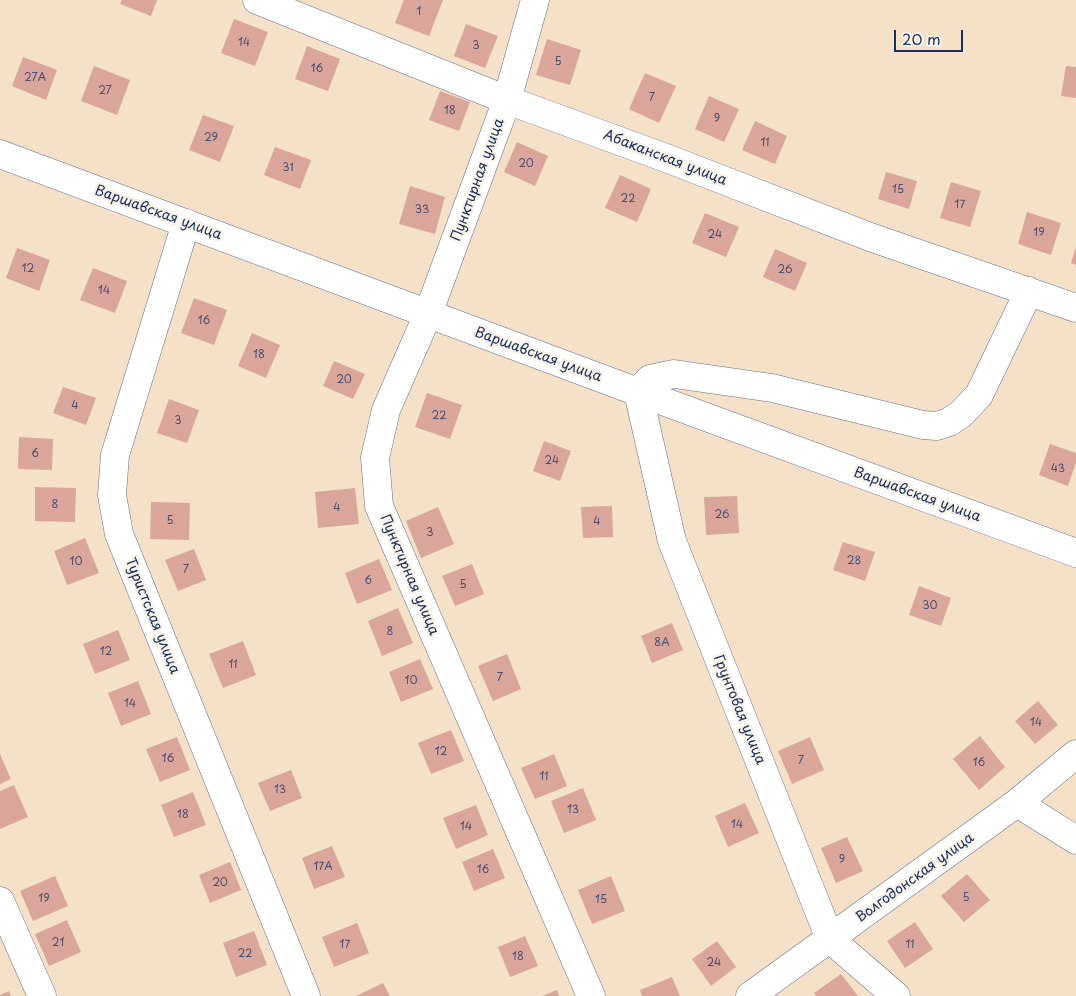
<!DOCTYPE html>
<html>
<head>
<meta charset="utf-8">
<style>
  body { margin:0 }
  #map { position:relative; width:1076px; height:996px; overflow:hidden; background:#f4e1c7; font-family:"Playpen Sans",sans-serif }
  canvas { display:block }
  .scale { position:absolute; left:894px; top:30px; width:69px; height:22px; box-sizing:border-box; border:2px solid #1b2f5e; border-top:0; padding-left:6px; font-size:15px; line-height:18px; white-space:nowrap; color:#1b2f5e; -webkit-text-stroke:4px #f7f3e8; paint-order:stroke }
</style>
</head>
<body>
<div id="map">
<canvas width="1076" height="996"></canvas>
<div class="scale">20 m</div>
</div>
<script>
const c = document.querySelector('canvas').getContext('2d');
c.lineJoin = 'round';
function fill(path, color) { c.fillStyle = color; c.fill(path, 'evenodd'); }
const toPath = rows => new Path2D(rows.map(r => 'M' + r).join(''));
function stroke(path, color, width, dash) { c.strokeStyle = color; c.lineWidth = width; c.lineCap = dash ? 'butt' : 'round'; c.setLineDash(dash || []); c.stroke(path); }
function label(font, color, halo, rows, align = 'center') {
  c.font = font + ' "Playpen Sans",sans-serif'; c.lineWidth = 5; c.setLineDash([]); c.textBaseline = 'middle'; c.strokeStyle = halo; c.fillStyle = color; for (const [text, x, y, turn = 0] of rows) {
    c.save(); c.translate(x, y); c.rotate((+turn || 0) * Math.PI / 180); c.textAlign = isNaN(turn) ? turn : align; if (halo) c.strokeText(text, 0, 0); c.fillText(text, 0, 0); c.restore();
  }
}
fill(toPath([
  [122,0,157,0,151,16,120,4],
  [404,0,443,0,429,36,395,23],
  [234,19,268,32,255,66,221,53],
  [466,24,498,36,485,68,454,56],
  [547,39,581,50,570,85,536,75],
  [307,46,340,59,328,91,295,79],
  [23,57,57,70,46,100,12,86],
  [94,66,130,80,117,115,81,101],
  [1066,66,1076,67,1076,98,1061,96],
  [645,73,676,86,659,123,629,109],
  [440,91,470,102,459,131,429,120],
  [709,96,739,109,724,142,695,129],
  [203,115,234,126,220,162,189,150],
  [755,121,787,136,775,164,742,150],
  [517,142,548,156,535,186,504,172],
  [275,147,311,160,300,189,264,175],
  [886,172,917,181,909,209,878,199],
  [620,175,651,189,637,222,605,208],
  [951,182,981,191,970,227,940,218],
  [410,186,445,197,435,234,399,224],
  [1027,212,1061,223,1051,255,1018,244],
  [705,213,739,227,726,257,692,243],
  [1076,247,1076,265,1071,263],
  [17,248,50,260,39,291,6,278],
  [775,249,807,263,795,291,763,277],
  [93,268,127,281,115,313,80,300],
  [194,298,227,310,214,345,181,333],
  [252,333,280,345,266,378,238,366],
  [334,361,365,374,353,399,323,386],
  [63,387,96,398,86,425,53,413],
  [427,393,462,405,450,439,415,427],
  [169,399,199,410,187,443,157,433],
  [19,437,53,439,52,470,18,469],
  [544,441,571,451,560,481,533,471],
  [1050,444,1076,453,1076,462,1068,486,1039,475],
  [35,487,76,488,75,522,35,521],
  [355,488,359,524,318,528,315,492],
  [737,496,739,533,706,535,704,497],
  [151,502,190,503,189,540,150,539],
  [612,506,613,537,583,538,581,507],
  [438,507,454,544,421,558,406,521],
  [85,538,99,573,67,585,54,551],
  [843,542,875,552,865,581,833,570],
  [194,549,206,580,178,591,165,560],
  [379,559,392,590,357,604,345,573],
  [472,564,484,594,455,606,442,576],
  [919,586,951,598,941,626,909,615],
  [398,608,413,643,382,656,368,621],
  [672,623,683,650,652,663,641,636],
  [118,630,130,660,95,674,83,644],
  [243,641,256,675,223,688,209,654],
  [507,654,521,689,493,701,478,666],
  [420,659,433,689,401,702,389,672],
  [138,681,151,714,121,726,108,693],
  [1038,701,1058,725,1035,744,1015,721],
  [451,730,464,761,431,774,418,743],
  [980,736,1005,767,979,790,953,759],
  [177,737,190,770,160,782,146,749],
  [810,737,824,770,792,784,778,751],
  [0,754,11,779,0,784],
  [554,754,567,786,535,799,521,768],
  [291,770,302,798,270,811,258,783],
  [14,785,28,817,0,829,0,791],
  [583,788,596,820,564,833,551,801],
  [193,792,206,825,174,837,161,805],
  [745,803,759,833,728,847,715,816],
  [476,805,488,835,456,849,443,818],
  [847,837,863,871,836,883,821,848],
  [332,846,345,877,314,889,302,858],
  [493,849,505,878,474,891,462,862],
  [230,862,241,890,210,903,199,875],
  [967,874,990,900,964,922,941,896],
  [55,876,68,906,33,921,20,891],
  [611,876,625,911,592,924,578,890],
  [67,920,81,952,49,966,35,934],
  [915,922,933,949,905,968,887,941],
  [357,923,369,953,334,967,322,937],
  [254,931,267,965,236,977,223,943],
  [525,936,538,966,510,977,498,947],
  [717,941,736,967,711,986,692,959],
  [841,974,858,996,816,996,814,993],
  [672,977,680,996,642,996,640,990],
  [383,983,390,996,356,996],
  [557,990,559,996,542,996],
  [9,991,11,996,0,996,0,995]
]), '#daa69c');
const minor = toPath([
  [257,0,507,100,666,158,870,237,1076,308],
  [535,0,507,100,428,314,386,410,375,458,379,506,591,996],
  [0,154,638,392,1076,553],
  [186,223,115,455,112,495,119,534,306,996],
  [1017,803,1076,840],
  [0,901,42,996],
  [750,996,1017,803,1076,754],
  [896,996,830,939,672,541,638,392,650,379,674,374,772,388,923,425,937,426,949,422,961,414,979,395,1029,291]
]);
stroke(minor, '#676d83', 29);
stroke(minor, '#fff', 28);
label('11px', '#4b4d6e', null, [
  ["1",419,12],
  ["14",244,43],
  ["3",476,46],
  ["5",558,62],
  ["16",317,69],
  ["27А",35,78],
  ["27",105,91],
  ["7",652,98],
  ["18",450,111],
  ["9",717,119],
  ["29",211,138],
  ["11",765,143],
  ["20",526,164],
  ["31",288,168],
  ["15",898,190],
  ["22",628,199],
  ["17",960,205],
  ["33",422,210],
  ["19",1039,233],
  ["24",715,235],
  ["12",28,269],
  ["26",785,270],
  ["14",104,291],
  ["16",204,321],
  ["18",259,355],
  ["20",344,380],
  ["4",75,406],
  ["22",439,416],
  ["3",178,421],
  ["6",35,454],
  ["24",552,461],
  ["43",1058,469],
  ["8",55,505],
  ["4",337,508],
  ["26",722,515],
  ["5",170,521],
  ["4",597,522],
  ["3",430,533],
  ["28",854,561],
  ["10",76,562],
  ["7",186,570],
  ["6",368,581],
  ["5",463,585],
  ["30",930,606],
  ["8",390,632],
  ["8А",662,643],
  ["12",106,652],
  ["11",233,665],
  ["7",500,678],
  ["10",411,681],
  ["14",130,704],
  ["14",1036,723],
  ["12",441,752],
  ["16",168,759],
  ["7",801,761],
  ["16",979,763],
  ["11",544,777],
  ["13",280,790],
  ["13",573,810],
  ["18",183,815],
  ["14",737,825],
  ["14",466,827],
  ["9",842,860],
  ["17А",323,867],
  ["16",483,870],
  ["20",220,883],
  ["5",966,898],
  ["19",44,899],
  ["15",601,900],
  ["21",58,943],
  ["17",345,945],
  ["11",910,945],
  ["22",245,954],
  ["18",518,957],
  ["24",714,963]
]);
label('14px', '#1b2f5e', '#f7f3e8', [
  ["Абаканская улица",665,158,21],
  ["Пунктирная улица",478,180,-70],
  ["Варшавская улица",158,213,20],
  ["Варшавская улица",538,355,20],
  ["Варшавская улица",917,495,20],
  ["Пунктирная улица",409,575,67],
  ["Туристская улица",152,616,68],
  ["Грунтовая улица",739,710,68],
  ["Волгодонская улица",915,878,-36]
]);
</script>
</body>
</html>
